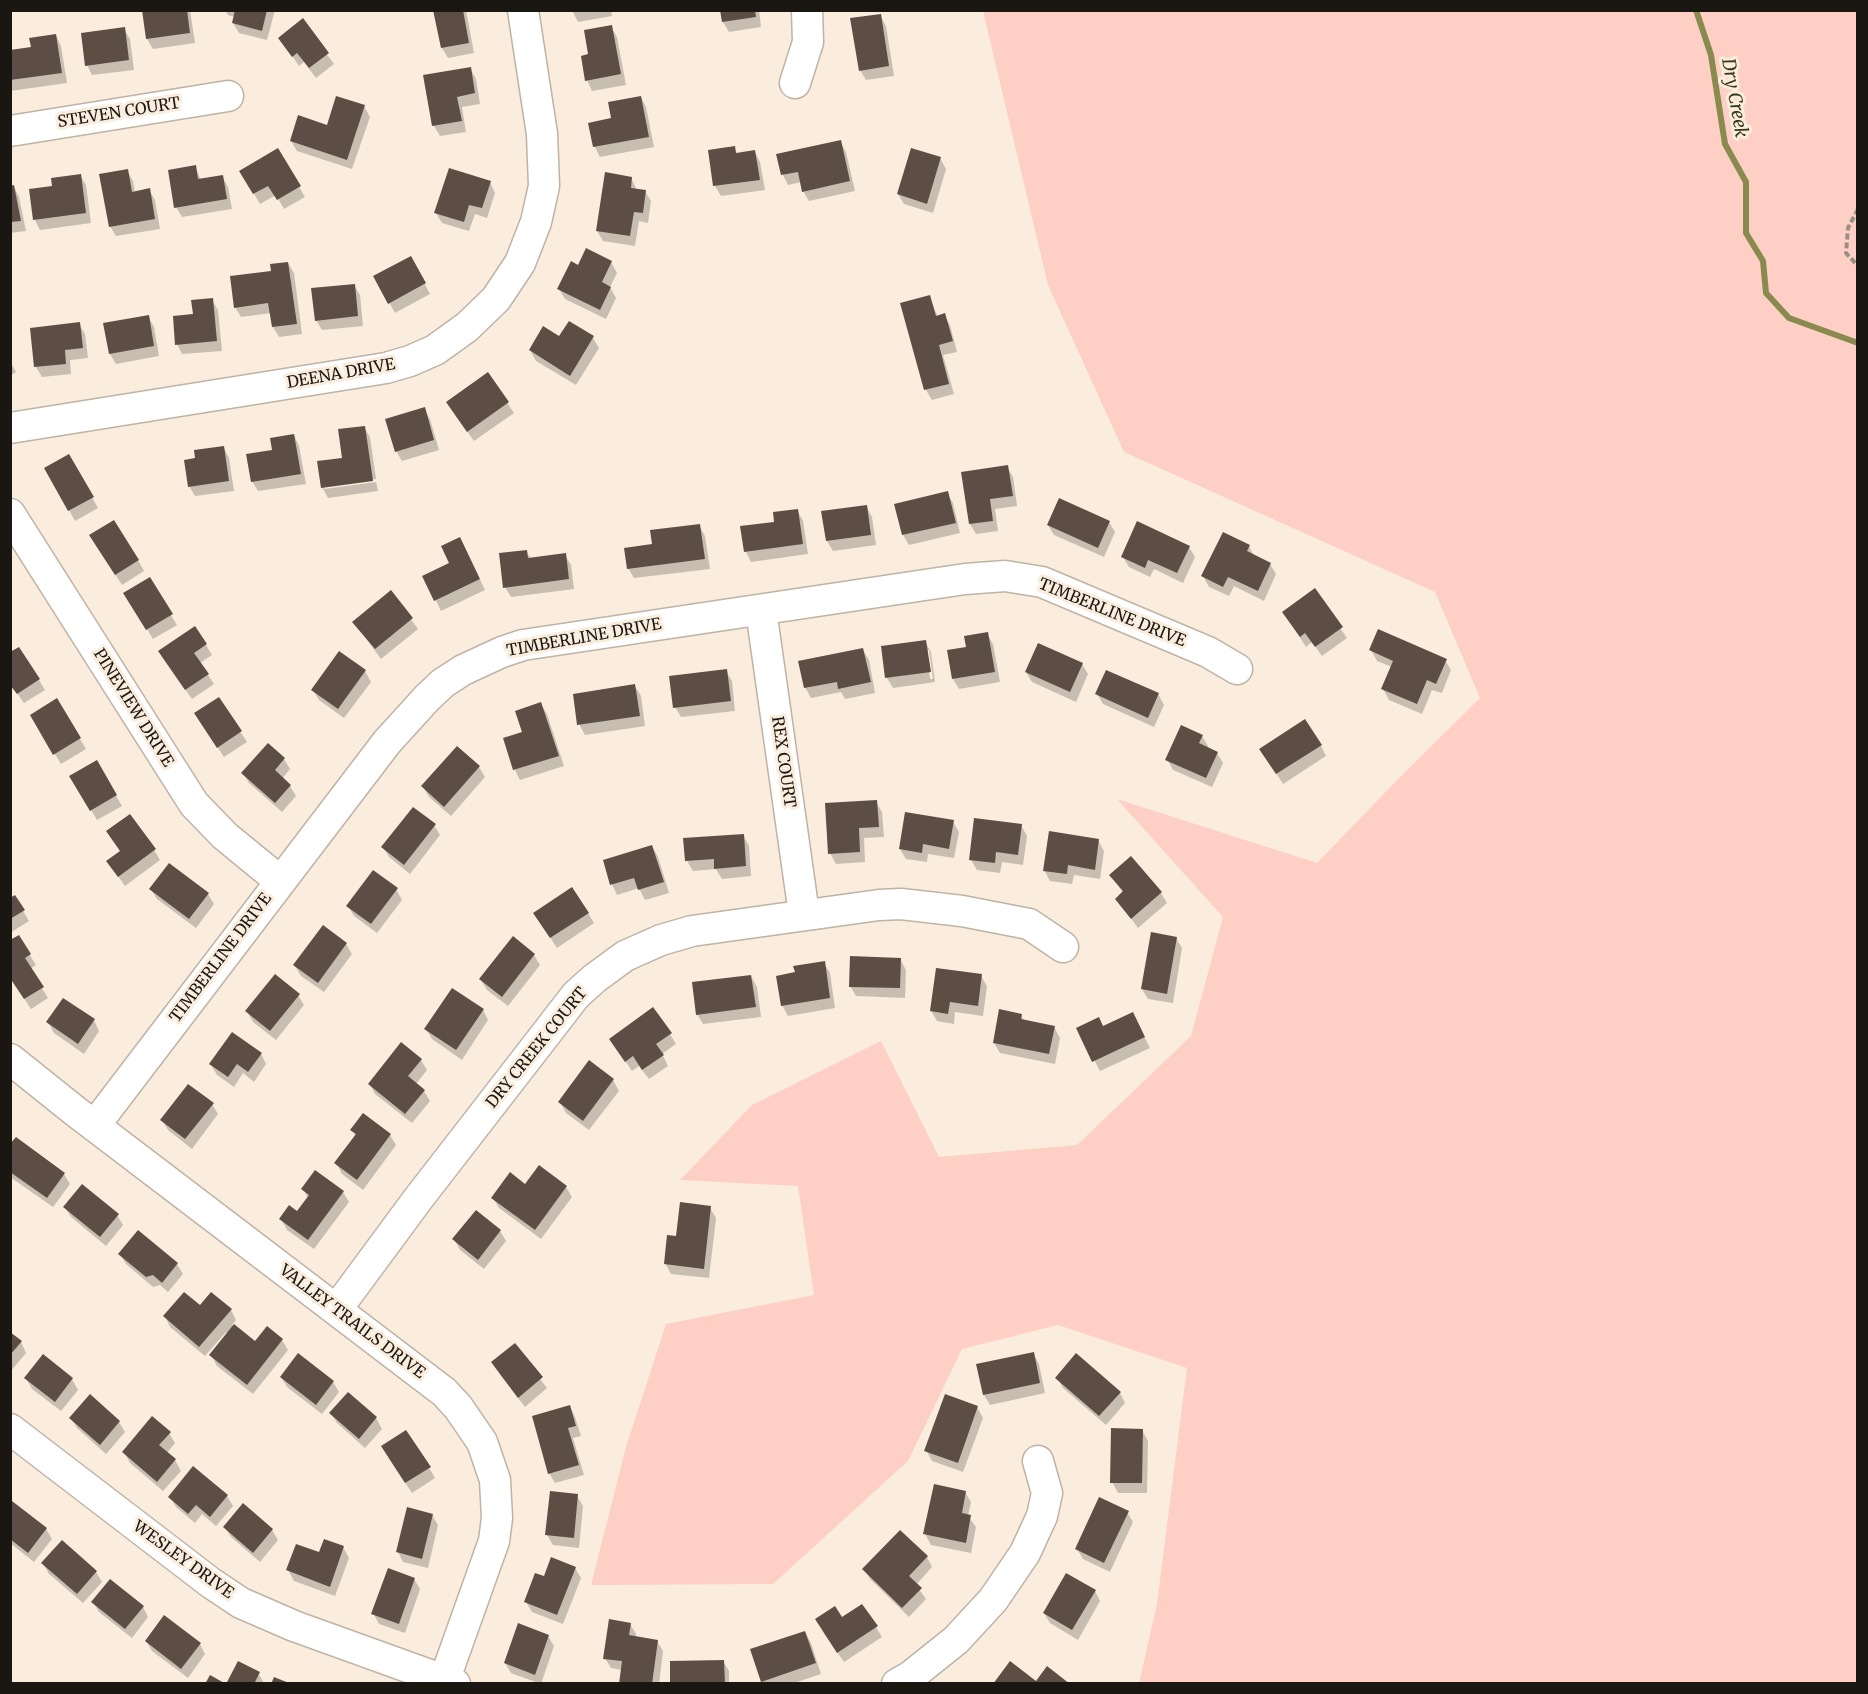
<!DOCTYPE html>
<html>
<head>
<meta charset="utf-8">
<style>
  body { margin:0 }
  #map { position:relative; width:1868px; height:1694px; overflow:hidden; background:#faedde; font-family:Merriweather,serif }
  canvas { display:block }
  .frame { position:absolute; inset:0; border:12px solid #1a1611; pointer-events:none }
</style>
</head>
<body>
<div id="map">
<canvas width="1868" height="1694"></canvas>
<div class="frame"></div>
</div>
<script>
const c = document.querySelector('canvas').getContext('2d');
c.lineJoin = 'round';
function fill(path, color) { c.fillStyle = color; c.fill(path, 'evenodd'); }
const toPath = rows => new Path2D(rows.map(r => 'M' + r).join(''));
function stroke(path, color, width, dash) { c.strokeStyle = color; c.lineWidth = width; c.lineCap = dash ? 'butt' : 'round'; c.setLineDash(dash || []); c.stroke(path); }
function label(font, color, halo, rows, align = 'center') {
  c.font = font + ' Merriweather,serif'; c.lineWidth = 6; c.setLineDash([]); c.textBaseline = 'middle'; c.strokeStyle = halo; c.fillStyle = color; for (const [text, x, y, turn = 0] of rows) {
    c.save(); c.translate(x, y); c.rotate((+turn || 0) * Math.PI / 180); c.textAlign = isNaN(turn) ? turn : align; if (halo) c.strokeText(text, 0, 0); c.fillText(text, 0, 0); c.restore();
  }
}
fill(toPath([
  [983,11,1857,11,1857,1683,1139,1683,1157,1604,1187,1368,1058,1325,962,1349,908,1461,773,1584,591,1585,626,1447,666,1324,814,1295,798,1186,680,1180,752,1105,881,1041,939,1157,1077,1145,1191,1036,1223,917,1117,799,1317,863,1401,776,1480,698,1435,592,1124,452,1048,285]
]), '#fdcfc5');
fill(toPath([
  [143,10,190,10,195,43,153,49,147,39],
  [225,10,275,10,267,40,239,33,233,23,235,17,228,15],
  [435,10,466,10,474,53,448,58,442,48],
  [572,10,611,10,612,16,578,22],
  [722,10,759,10,761,27,729,32,723,22],
  [880,15,886,26,894,76,866,80,860,70],
  [302,21,334,64,316,78,304,62,299,66,280,38],
  [611,27,617,37,626,85,592,91,587,80,590,55],
  [124,29,130,39,134,70,92,75,87,65],
  [56,35,61,46,67,83,10,91,10,51,32,49],
  [470,68,476,79,480,104,462,107,466,132,440,136,434,126,425,76],
  [641,97,646,107,654,147,600,157,595,147,590,124,613,120],
  [364,106,370,117,352,169,297,151,291,141,328,127],
  [840,142,846,152,855,191,809,201,803,191,801,182,788,185,783,175],
  [734,148,737,154,755,152,760,162,765,190,721,196,715,186,710,151],
  [278,150,305,197,284,209,276,195,260,204,241,171],
  [940,158,946,169,933,213,904,204,898,194],
  [195,166,201,180,222,176,228,187,232,209,182,217,176,207],
  [127,171,133,181,135,193,149,190,155,200,160,229,116,236,110,226],
  [80,175,86,185,91,223,40,230,35,220,54,187],
  [631,178,637,190,645,191,651,201,648,223,639,221,635,246,603,241,597,231],
  [490,182,495,193,487,218,475,214,469,231,442,223,436,213],
  [14,187,19,197,26,231,10,233,10,188],
  [411,258,430,294,395,313,375,277],
  [611,262,617,273,610,287,616,298,606,319,565,299,559,289,579,267],
  [288,263,294,273,302,334,279,337,273,327,271,313,241,317,235,307,272,273],
  [354,285,360,295,363,326,322,330,316,320],
  [929,297,938,317,944,315,950,325,957,352,943,355,954,394,932,400,926,390,902,304],
  [212,300,218,310,222,351,182,354,177,344,194,316],
  [148,316,154,327,159,356,116,364,110,354,105,324],
  [569,323,593,338,599,348,576,385,536,361,530,350,560,338],
  [79,324,85,334,88,358,70,360,71,374,42,377,36,367],
  [10,362,16,372,10,376],
  [488,374,514,413,474,441,454,413],
  [424,409,430,419,439,450,402,461,396,451],
  [364,427,370,437,376,479,324,486,324,489,376,482,378,491,328,498,322,487],
  [294,435,299,446,306,484,258,491,252,481,274,451],
  [224,448,229,458,234,491,195,496,189,486,197,459],
  [69,456,98,508,75,521,46,469],
  [1007,467,1013,477,1017,506,995,509,998,531,976,534,970,524],
  [947,493,953,503,960,533,909,545,903,535,896,505],
  [866,506,872,517,876,545,833,551,827,541],
  [797,510,803,521,808,554,751,562,746,552,776,523],
  [1109,522,1115,532,1104,557,1054,535,1048,525],
  [699,525,705,536,710,569,634,578,628,568,653,546],
  [97,546,138,560,144,571,122,585],
  [1249,546,1254,556,1270,564,1276,574,1264,601,1234,586,1229,596,1209,587,1203,576],
  [1189,547,1195,557,1183,583,1154,569,1150,577,1129,567,1123,557],
  [465,549,485,590,441,611,424,576,451,563],
  [526,551,531,559,565,555,571,565,574,589,511,597,505,587],
  [149,579,177,625,153,639,125,593],
  [1315,591,1347,638,1322,656,1312,642,1306,647,1284,613],
  [391,592,418,629,381,659,354,622],
  [987,634,993,644,1000,682,959,689,953,679,968,648],
  [925,642,931,652,935,682,893,688,887,678],
  [926,650,929,650,933,679,930,679],
  [206,645,212,655,200,663,214,684,192,699,166,662],
  [863,650,869,660,875,693,845,699,841,692,811,698,805,687],
  [1371,650,1445,660,1451,670,1442,693,1432,690,1422,714,1389,700,1383,689,1392,667,1377,661],
  [1082,664,1088,674,1076,702,1032,682,1026,672],
  [365,671,371,682,344,718,319,700,313,690],
  [726,671,732,681,735,711,681,717,675,707],
  [39,680,45,690,24,703,10,683],
  [635,686,641,696,645,726,585,735,579,724],
  [1097,694,1158,694,1164,705,1154,727,1103,704],
  [219,699,247,742,224,757,202,724],
  [57,701,86,749,61,764,32,716],
  [541,704,547,714,564,766,520,780,515,770,505,739,524,733],
  [1202,736,1208,746,1207,748,1217,753,1223,763,1212,787,1173,770,1167,759],
  [268,745,284,759,290,769,282,779,290,786,296,796,282,812,249,783,243,773],
  [1321,746,1326,756,1283,784,1267,759],
  [96,762,122,806,97,820,71,776],
  [479,767,485,777,451,816,429,797,423,787],
  [876,802,882,812,884,837,864,838,865,862,836,864,830,853],
  [953,822,959,832,954,858,928,854,927,862,906,859,900,849],
  [434,825,440,835,410,874,389,857,383,847],
  [1021,825,1027,836,1023,865,1002,862,1000,873,977,870,971,860],
  [743,835,749,846,751,876,722,879,716,869,693,871,687,861,685,840],
  [1098,840,1104,851,1100,879,1074,875,1072,884,1050,881,1044,870],
  [652,846,658,857,669,893,645,900,639,888,617,895,612,884],
  [154,850,160,860,125,886,108,862],
  [1131,858,1161,893,1167,903,1138,928,1117,899,1123,893,1111,875],
  [151,889,208,894,214,904,196,928,157,899],
  [396,889,402,900,377,933,354,916,348,906],
  [15,897,29,921,10,933,10,899],
  [588,913,594,923,557,948,541,923],
  [18,937,36,965,30,969,48,998,31,1009,10,977],
  [1176,938,1182,948,1173,1003,1148,999,1142,989],
  [346,944,352,954,324,992,301,976,295,966],
  [534,955,540,965,508,1006,487,990,481,980],
  [900,959,906,970,905,998,856,996,850,986],
  [824,963,830,973,835,1008,788,1016,782,1005,796,974],
  [751,976,757,987,761,1017,703,1024,697,1014],
  [981,976,987,986,983,1016,955,1012,954,1024,937,1021,931,1011],
  [298,995,304,1005,276,1040,253,1022,247,1011],
  [483,1010,488,1020,462,1060,432,1039,426,1029],
  [1021,1015,1025,1022,1054,1027,1060,1038,1055,1064,1000,1053,994,1043],
  [94,1020,99,1031,84,1054,54,1033,48,1022],
  [1138,1024,1150,1048,1100,1071,1078,1029],
  [670,1034,676,1044,662,1054,668,1066,649,1079,639,1066,632,1071,617,1049],
  [402,1044,421,1060,427,1070,416,1084,424,1091,430,1101,412,1123,375,1094,370,1084],
  [261,1054,266,1064,254,1082,243,1073,234,1087,217,1075,211,1065],
  [589,1063,613,1080,619,1091,589,1130,566,1113,560,1102],
  [212,1104,218,1114,192,1149,168,1130,162,1120],
  [352,1130,390,1135,396,1145,363,1190,342,1174,336,1163,356,1137],
  [10,1147,64,1174,70,1184,53,1207,10,1177],
  [525,1186,566,1187,572,1197,541,1239,499,1208,493,1198],
  [303,1189,343,1192,349,1202,314,1249,287,1230,281,1219,297,1213,308,1198],
  [65,1207,117,1215,123,1225,106,1246,71,1217],
  [710,1208,716,1218,709,1278,671,1274,665,1263,677,1238],
  [500,1231,506,1241,484,1269,460,1250,454,1239],
  [120,1254,177,1264,183,1274,168,1292,160,1285,153,1287,126,1264],
  [200,1307,231,1310,236,1320,232,1325,255,1343,282,1340,288,1350,253,1394,217,1366,211,1355,229,1334,226,1332,205,1356,170,1327,165,1316],
  [10,1334,21,1342,26,1353,10,1372],
  [514,1345,547,1388,525,1407,499,1373],
  [1033,1353,1039,1364,1045,1393,990,1405,984,1395,978,1365],
  [43,1356,72,1379,78,1390,61,1411,32,1389,26,1378],
  [281,1377,333,1382,339,1392,322,1414,287,1387],
  [1057,1378,1120,1393,1125,1403,1106,1425,1063,1388],
  [348,1394,376,1418,382,1429,365,1448,337,1423,331,1413],
  [570,1407,575,1417,581,1436,573,1438,584,1475,555,1483,549,1473],
  [977,1407,983,1418,963,1472,932,1461,926,1450],
  [71,1418,119,1422,125,1432,106,1454,77,1428],
  [1142,1430,1148,1441,1147,1493,1118,1493,1112,1482],
  [169,1433,175,1443,167,1453,175,1460,181,1471,163,1491,130,1463,124,1452],
  [388,1457,429,1468,435,1478,412,1493],
  [965,1492,971,1502,968,1516,976,1527,971,1553,931,1545,925,1534],
  [227,1496,233,1506,216,1526,202,1514,195,1523,176,1507,170,1497],
  [577,1496,583,1506,579,1548,553,1545,547,1535],
  [13,1503,46,1529,52,1539,34,1562,10,1543,10,1506],
  [243,1505,272,1530,278,1540,260,1562,231,1537,225,1527],
  [1127,1512,1133,1522,1110,1572,1083,1559,1077,1549],
  [432,1515,438,1525,428,1568,403,1562,398,1552],
  [343,1547,349,1558,335,1596,294,1581,288,1570,320,1554],
  [927,1557,932,1567,916,1585,926,1599,909,1617,870,1579,864,1569],
  [43,1563,96,1572,102,1582,83,1603,49,1574],
  [575,1568,581,1578,563,1624,532,1612,526,1602,545,1578],
  [414,1579,420,1589,405,1633,379,1624,373,1613],
  [1095,1591,1100,1601,1078,1640,1050,1623,1044,1613],
  [93,1602,143,1607,148,1617,132,1638,99,1612],
  [842,1619,876,1627,882,1637,844,1662,822,1630],
  [630,1624,636,1634,636,1638,657,1641,663,1651,659,1684,620,1684,622,1670,611,1668,605,1658],
  [805,1632,811,1643,821,1674,791,1684,763,1684,762,1681],
  [548,1636,554,1646,541,1684,511,1673,505,1663],
  [146,1641,200,1644,205,1654,188,1678,152,1651],
  [723,1661,729,1671,729,1684,672,1684],
  [258,1673,264,1683,228,1684]
]), '#0003');
stroke(toPath([
  [1696,10,1711,55,1725,144,1746,182,1746,233,1763,261,1766,293,1789,318,1858,343]
]), '#898a4e', 6);
fill(toPath([
  [142,10,187,10,190,33,146,39],
  [235,10,267,10,262,31,232,23],
  [433,10,463,10,469,43,441,48],
  [720,10,755,10,756,17,722,22],
  [881,14,889,66,859,71,850,18],
  [303,18,329,53,309,68,297,53,292,57,278,38],
  [612,25,621,74,585,81,581,56,588,54,584,30],
  [125,27,129,60,85,66,81,33],
  [56,34,62,73,10,80,10,50,31,47,29,38],
  [471,67,475,93,457,97,462,121,432,126,423,75],
  [336,96,365,105,347,160,290,141,298,115,327,125],
  [641,96,649,137,593,147,588,123,611,118,608,102],
  [841,140,850,181,802,192,798,172,781,175,776,154],
  [735,146,736,153,755,150,760,180,713,186,708,150],
  [278,148,301,186,277,200,268,186,253,194,239,171],
  [911,148,941,157,927,204,897,194],
  [196,165,198,179,223,175,227,199,174,208,168,170],
  [449,168,491,181,482,208,469,205,464,222,434,213],
  [128,169,132,192,150,188,155,219,109,227,99,174],
  [605,172,632,177,631,188,646,190,643,213,634,212,630,236,596,231],
  [81,174,86,213,33,220,29,189,52,186,51,178],
  [14,185,21,221,10,222,10,186],
  [586,248,612,261,602,282,611,287,600,310,557,289,571,261,578,265],
  [411,256,426,283,388,304,373,276],
  [288,262,297,324,272,327,268,303,234,308,230,276,271,271,270,264],
  [355,284,358,316,315,321,311,288],
  [930,295,936,316,945,313,953,341,939,345,949,384,924,390,900,303],
  [213,298,217,341,175,345,173,316,193,314,191,300],
  [149,315,154,346,109,354,103,323],
  [569,321,594,336,570,376,529,350,543,326,559,336],
  [80,322,83,348,65,350,66,364,34,367,30,328],
  [488,372,509,402,467,432,446,402],
  [425,407,434,440,395,452,385,419],
  [365,426,373,481,321,488,317,461,342,458,338,429],
  [294,434,301,474,251,482,246,454,272,450,270,438],
  [224,446,229,481,188,487,184,460,195,458,194,450],
  [69,454,94,497,68,511,44,468],
  [1008,465,1013,496,990,499,993,521,969,524,961,472],
  [948,491,956,523,902,535,894,504],
  [1059,498,1110,521,1098,548,1047,525],
  [867,505,871,535,826,541,821,511],
  [798,509,803,544,744,552,740,526,774,522,773,512],
  [114,520,139,560,115,575,89,535],
  [1137,521,1190,546,1177,573,1148,560,1145,568,1121,557],
  [700,524,705,559,627,569,624,548,652,544,650,530],
  [1223,532,1250,545,1247,551,1271,563,1258,591,1228,577,1223,587,1201,576],
  [460,537,480,579,434,601,422,576,449,563,441,546],
  [527,550,528,558,566,553,569,579,503,588,499,553],
  [150,577,173,614,146,630,123,593],
  [1315,588,1343,627,1315,647,1305,633,1300,637,1282,612],
  [391,590,413,618,375,649,352,622],
  [195,626,207,644,194,653,209,674,185,690,158,651],
  [1378,629,1447,659,1436,684,1427,680,1417,704,1381,689,1393,661,1369,650],
  [988,632,995,672,952,679,947,650,966,647,964,636],
  [926,640,931,672,885,678,881,646],
  [1038,643,1083,663,1070,692,1025,672],
  [19,647,40,679,17,694,10,685,10,652],
  [863,648,871,682,838,689,837,682,804,688,798,661],
  [339,651,366,670,338,709,311,690],
  [727,669,731,701,673,708,669,676],
  [1106,670,1159,693,1148,718,1095,694],
  [635,684,640,716,577,725,573,694],
  [219,697,242,731,217,748,194,713],
  [57,698,81,738,53,755,30,715],
  [541,702,559,756,513,770,503,738,522,732,515,711],
  [1305,719,1322,745,1276,774,1259,749],
  [1181,725,1203,735,1199,743,1218,752,1206,778,1165,760],
  [268,743,285,758,275,770,291,785,275,803,241,773],
  [457,746,480,766,444,807,421,786],
  [97,760,117,795,90,811,69,776],
  [877,800,879,827,859,828,860,852,828,854,825,803],
  [413,807,436,824,404,865,381,847],
  [905,812,954,820,949,849,923,844,922,853,899,849],
  [130,814,156,849,118,877,106,861,120,851,106,831],
  [974,818,1022,824,1018,855,996,852,995,863,969,860],
  [1049,831,1099,839,1095,870,1068,865,1067,874,1043,871],
  [744,834,746,866,714,869,714,859,685,861,683,838],
  [652,845,664,882,638,890,634,878,610,885,603,860],
  [1131,856,1162,892,1131,919,1115,899,1123,891,1109,875],
  [169,863,209,893,189,919,149,889],
  [373,870,398,888,371,924,346,906],
  [572,887,589,913,550,938,533,913],
  [15,895,25,910,10,919,10,898],
  [323,925,347,943,318,983,293,965],
  [1151,932,1177,937,1167,994,1141,989],
  [19,935,31,954,25,958,44,987,24,999,10,978,10,940],
  [513,936,535,954,502,997,479,979],
  [850,956,901,958,900,988,849,987],
  [825,961,830,998,781,1006,776,976,795,972,793,966],
  [936,968,982,974,978,1006,950,1002,948,1014,930,1011],
  [275,974,300,994,270,1031,245,1011],
  [751,975,756,1007,696,1015,692,982],
  [452,988,484,1009,456,1050,424,1029],
  [63,998,95,1019,78,1044,46,1022],
  [653,1007,672,1033,656,1044,664,1055,642,1070,633,1056,625,1062,609,1039],
  [999,1009,1022,1014,1021,1019,1055,1026,1049,1054,993,1043],
  [1133,1012,1145,1037,1092,1062,1076,1028,1099,1017,1103,1026],
  [232,1032,262,1053,248,1072,237,1064,228,1077,209,1064],
  [401,1042,422,1059,408,1076,425,1090,405,1114,368,1084],
  [589,1060,614,1079,583,1121,558,1102],
  [188,1084,214,1103,185,1139,160,1120],
  [363,1113,391,1134,357,1180,334,1163,356,1134,350,1130],
  [16,1137,65,1173,47,1198,10,1172,10,1144],
  [539,1165,567,1186,535,1230,491,1198,510,1172,525,1184],
  [315,1170,344,1191,308,1240,279,1219,289,1205,297,1211,309,1195,301,1189],
  [82,1184,119,1214,100,1237,63,1207],
  [680,1202,711,1206,704,1269,664,1264,667,1235,676,1236],
  [476,1210,501,1230,478,1260,452,1239],
  [138,1230,178,1263,162,1283,153,1275,146,1277,118,1254],
  [184,1292,200,1305,211,1292,232,1309,199,1347,163,1316],
  [234,1324,255,1341,267,1326,283,1339,247,1385,209,1355],
  [10,1332,22,1341,10,1355],
  [515,1343,543,1377,518,1398,491,1362],
  [1034,1352,1040,1383,983,1395,976,1364],
  [298,1353,334,1381,316,1405,280,1377],
  [1076,1353,1121,1392,1099,1416,1055,1378],
  [43,1354,73,1378,55,1402,24,1378],
  [348,1392,377,1417,359,1439,329,1413],
  [90,1394,120,1421,100,1445,69,1418],
  [945,1394,978,1406,958,1463,924,1451],
  [570,1405,576,1426,568,1428,579,1465,548,1474,532,1416],
  [152,1416,171,1432,159,1445,176,1459,157,1482,122,1452],
  [1111,1428,1143,1429,1142,1483,1110,1483],
  [406,1430,431,1467,405,1483,381,1446],
  [193,1466,228,1495,210,1517,196,1505,188,1514,168,1497],
  [934,1484,966,1491,962,1513,971,1515,966,1543,923,1534],
  [550,1491,578,1494,574,1538,545,1535],
  [1099,1497,1129,1511,1104,1563,1075,1549],
  [12,1501,47,1528,28,1553,10,1539,10,1503],
  [243,1503,273,1529,253,1553,223,1527],
  [407,1507,433,1514,422,1559,396,1552],
  [900,1530,928,1556,909,1576,922,1588,902,1608,862,1569],
  [324,1539,344,1546,330,1587,286,1570,296,1544,319,1552],
  [62,1540,97,1571,77,1594,41,1563],
  [551,1557,576,1567,557,1615,524,1602,535,1573,544,1576],
  [388,1568,415,1578,399,1624,371,1614],
  [1066,1573,1096,1590,1072,1630,1043,1613],
  [110,1579,144,1606,125,1629,91,1602],
  [862,1604,878,1626,837,1653,815,1619,835,1606,842,1617],
  [164,1615,201,1643,181,1669,145,1641],
  [609,1619,631,1623,629,1635,658,1640,652,1684,619,1684,622,1661,603,1659],
  [518,1623,549,1635,535,1675,504,1663],
  [805,1631,816,1663,761,1682,750,1649],
  [724,1660,725,1684,670,1684,670,1661],
  [238,1661,260,1672,254,1684,226,1684],
  [1010,1661,1036,1681,1047,1666,1070,1684,993,1684],
  [210,1675,226,1684,205,1684],
  [274,1677,289,1683,289,1684,271,1684]
]), '#5c4e45');
const minor = toPath([
  [795,83,808,42,807,10],
  [10,131,228,96],
  [10,428,386,368,410,361,435,350,467,327,496,299,520,263,536,222,544,186,542,134,523,10],
  [10,514,194,804,225,836,280,881],
  [761,610,804,914],
  [10,1059,75,1111,444,1392,458,1407,482,1442,495,1480,497,1518,494,1541,443,1684],
  [95,1125,387,742,427,698,443,683,463,670,502,652,523,645,965,579,1005,576,1042,582,1208,652,1237,669],
  [336,1310,418,1199,576,995,595,978,625,956,661,940,692,931,879,905,901,904,962,911,1029,924,1063,947],
  [10,1429,211,1583,241,1603,294,1626,455,1684],
  [897,1684,911,1676,956,1640,993,1600,1025,1553,1042,1516,1047,1493,1038,1461]
]);
stroke(minor, '#bfb3a5', 33);
stroke(toPath([
  [1858,209,1848,228,1846,253,1858,266]
]), '#999085', 4, [6, 3]);
stroke(minor, '#fff', 30);
label('16px', '#1a1611', '#faedde', [
  ["STEVEN COURT",119,113,-9],
  ["DEENA DRIVE",341,374,-10],
  ["TIMBERLINE DRIVE",1112,613,22],
  ["TIMBERLINE DRIVE",584,638,-10],
  ["PINEVIEW DRIVE",133,708,58],
  ["REX COURT",783,762,82],
  ["TIMBERLINE DRIVE",221,958,-53],
  ["DRY CREEK COURT",537,1048,-51],
  ["VALLEY TRAILS DRIVE",352,1322,37],
  ["WESLEY DRIVE",183,1560,36]
]);
label('italic 18px', '#373814', '#faedde', [
  ["Dry Creek",1734,98,80]
]);
</script>
</body>
</html>
